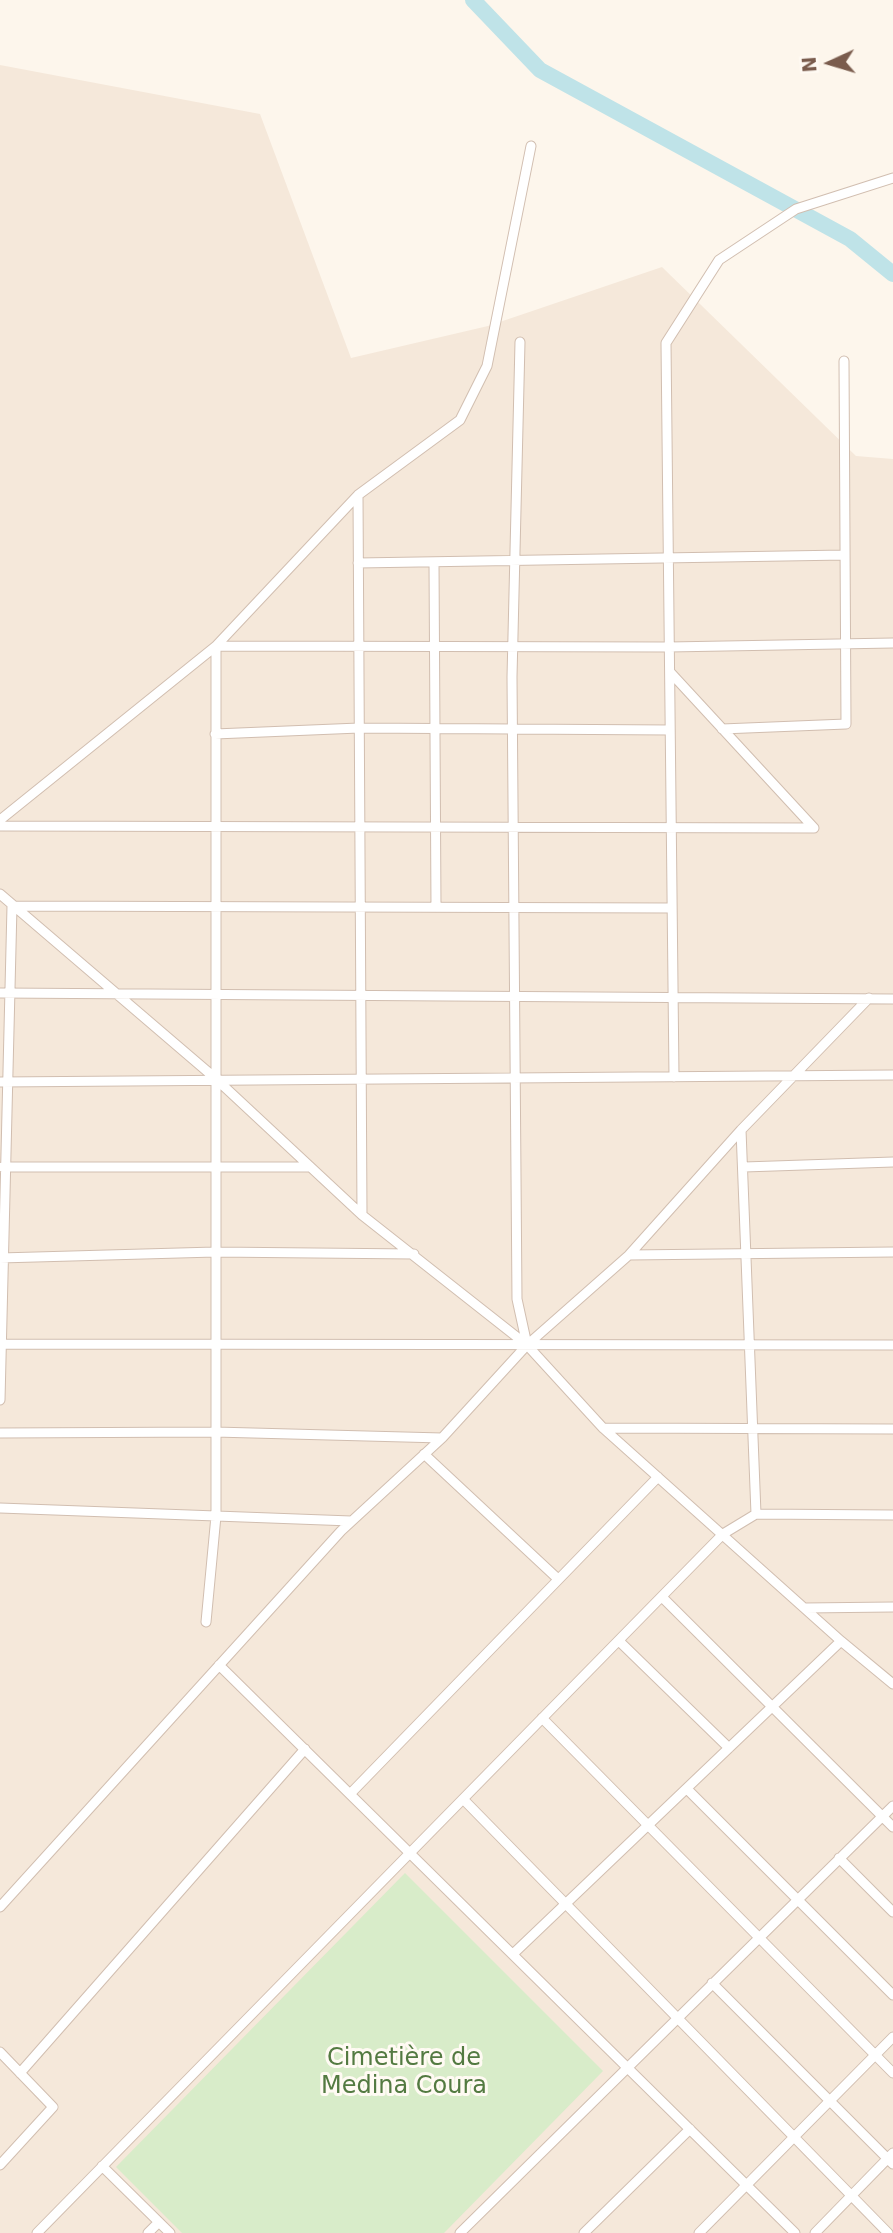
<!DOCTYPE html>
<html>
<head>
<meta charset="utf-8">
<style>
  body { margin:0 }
  #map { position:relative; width:893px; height:2233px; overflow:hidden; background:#fdf6ec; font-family:"DejaVu Sans",sans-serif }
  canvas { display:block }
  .north { position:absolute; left:795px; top:28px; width:70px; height:70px; -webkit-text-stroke:5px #fffaf3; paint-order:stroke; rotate:266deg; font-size:19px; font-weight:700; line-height:28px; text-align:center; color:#7a5c4d }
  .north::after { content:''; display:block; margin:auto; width:24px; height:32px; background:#7a5c4d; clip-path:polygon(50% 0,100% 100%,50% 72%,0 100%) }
</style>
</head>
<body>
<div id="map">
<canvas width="893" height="2233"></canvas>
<div class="north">N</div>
</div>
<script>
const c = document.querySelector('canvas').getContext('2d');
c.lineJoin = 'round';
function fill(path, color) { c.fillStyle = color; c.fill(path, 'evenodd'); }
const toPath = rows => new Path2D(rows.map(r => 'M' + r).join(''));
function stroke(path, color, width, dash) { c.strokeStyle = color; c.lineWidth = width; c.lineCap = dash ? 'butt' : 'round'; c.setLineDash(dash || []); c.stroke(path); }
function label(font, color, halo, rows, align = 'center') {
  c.font = font + ' "DejaVu Sans",sans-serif'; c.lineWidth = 6; c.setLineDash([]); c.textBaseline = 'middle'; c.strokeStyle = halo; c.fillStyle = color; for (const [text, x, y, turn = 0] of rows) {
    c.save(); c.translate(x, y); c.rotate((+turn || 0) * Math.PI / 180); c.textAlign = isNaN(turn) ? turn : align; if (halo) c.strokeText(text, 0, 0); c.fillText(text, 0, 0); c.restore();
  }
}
fill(toPath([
  [0,65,260,114,351,358,488,326,662,267,856,456,893,459,893,2233,0,2233]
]), '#f5e8da');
fill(toPath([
  [405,1873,603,2071,444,2233,182,2233,116,2167]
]), '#d8ecc9');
stroke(toPath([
  [473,0,540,70,850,239,893,274]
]), '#bfe3e8', 16);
const minor = toPath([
  [358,495,362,1215],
  [434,562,436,907],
  [358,563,845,555],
  [670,672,814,828],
  [722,729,846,724,844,361],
  [215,734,359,728,670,730],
  [0,820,216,646,358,495,460,420,487,366,531,146],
  [0,826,814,828],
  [0,894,215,1078,362,1215,527,1345,603,1428,841,1641,893,1684],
  [0,993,893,999],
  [674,1077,666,343,719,260,796,209,893,178],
  [0,1082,893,1075],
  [741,1130,756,1514],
  [2,1167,307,1167],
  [744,1167,893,1162],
  [629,1255,893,1252],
  [0,1258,215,1252,414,1254],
  [0,1344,893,1345],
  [527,1345,629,1255,741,1130,869,998],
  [0,1400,12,906,672,908],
  [603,1428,893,1429],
  [0,1433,215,1432,442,1438],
  [424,1454,558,1579],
  [0,1508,351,1521],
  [662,1597,893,1827],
  [805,1608,893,1607],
  [206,1622,216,1516,216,646,669,647,893,643],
  [619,1641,729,1748],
  [219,1665,795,2233],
  [542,1718,893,2073],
  [687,1789,893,1995],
  [350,1794,658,1477],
  [463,1799,888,2233],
  [839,1858,893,1912],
  [0,1907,341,1531,442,1438,527,1345,517,1299,512,677,520,342],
  [513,1954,841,1641],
  [712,1983,893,2164],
  [0,2052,53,2107,0,2165],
  [20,2073,305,1749],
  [102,2166,170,2233],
  [37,2233,723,1534,756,1514,893,1515],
  [148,2233,159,2222],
  [460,2233,893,1806],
  [584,2233,690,2129],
  [699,2233,893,2037],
  [815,2233,893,2153]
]);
stroke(minor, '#d1beb0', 11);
stroke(minor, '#fff', 9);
label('24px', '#537a41', '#fffaf3', [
  ["Cimetière de",404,2059],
  ["Medina Coura",404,2087]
]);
</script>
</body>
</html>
